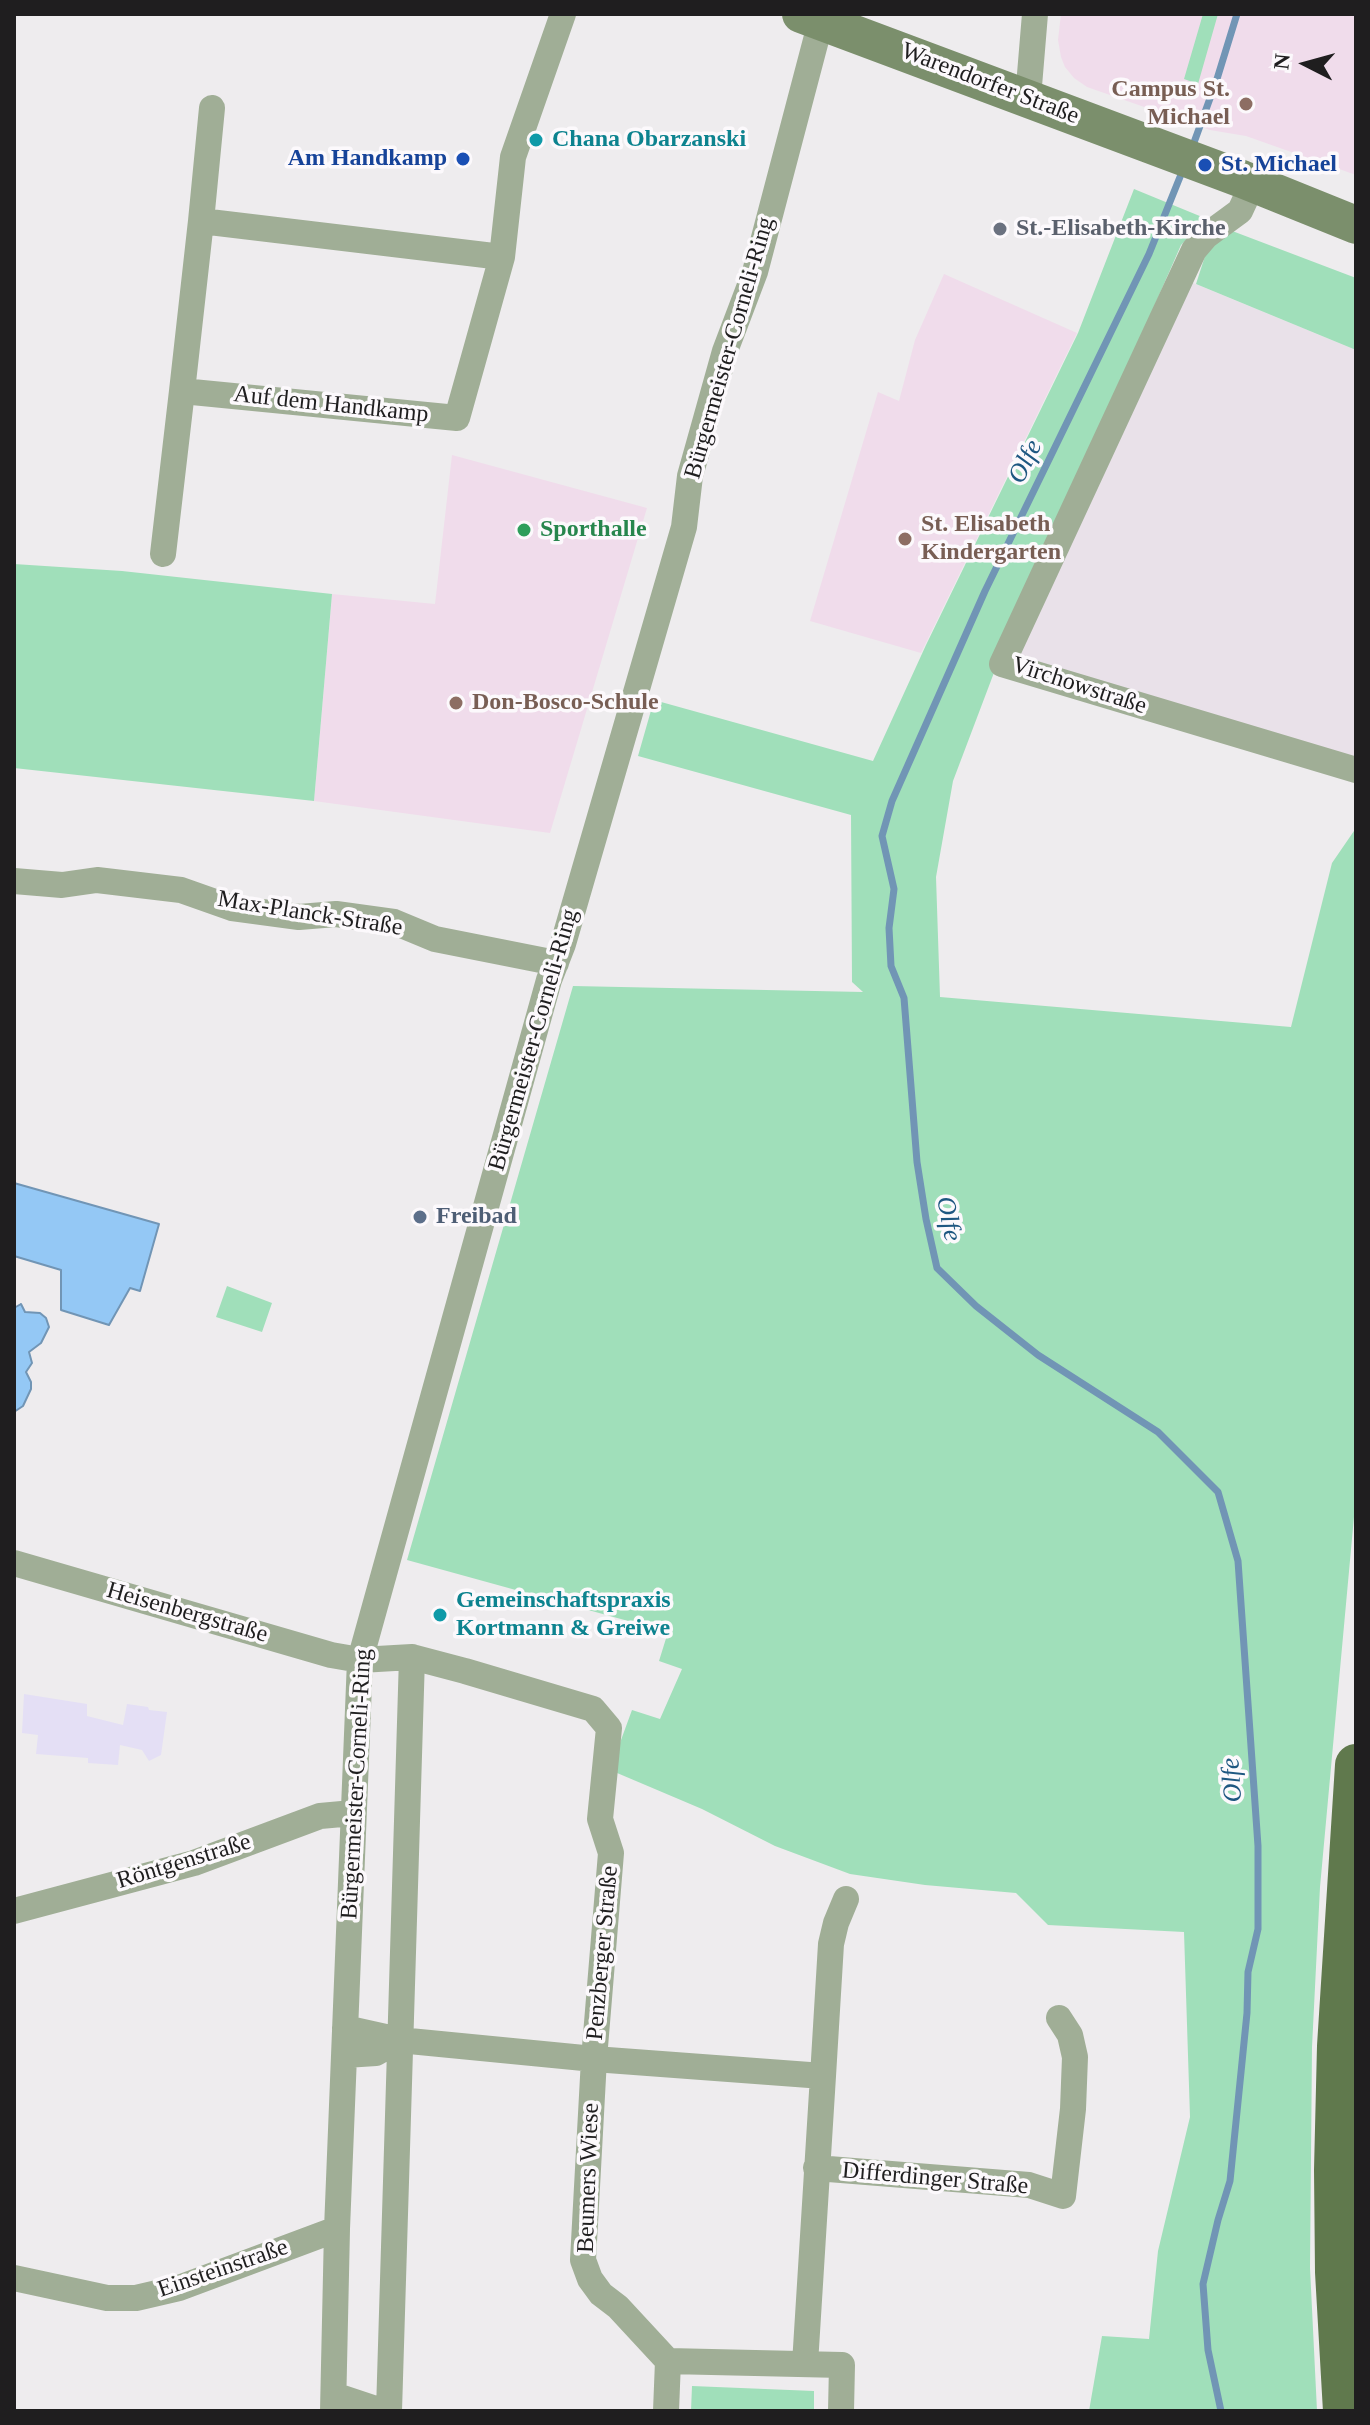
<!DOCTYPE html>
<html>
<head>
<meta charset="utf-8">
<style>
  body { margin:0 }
  #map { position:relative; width:1370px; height:2425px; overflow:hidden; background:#eeecee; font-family:Georgia,serif }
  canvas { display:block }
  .frame { position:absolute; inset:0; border:16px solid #1f1e1f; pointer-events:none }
  .north { position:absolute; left:1266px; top:24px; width:80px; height:80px; -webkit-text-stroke:6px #fcf9fc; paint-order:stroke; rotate:276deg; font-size:22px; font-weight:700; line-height:32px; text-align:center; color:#1f1e1f }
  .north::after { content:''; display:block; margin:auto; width:28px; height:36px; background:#1f1e1f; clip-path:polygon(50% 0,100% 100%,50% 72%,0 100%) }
</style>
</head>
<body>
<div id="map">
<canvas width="1370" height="2425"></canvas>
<div class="frame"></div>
<div class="north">N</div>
</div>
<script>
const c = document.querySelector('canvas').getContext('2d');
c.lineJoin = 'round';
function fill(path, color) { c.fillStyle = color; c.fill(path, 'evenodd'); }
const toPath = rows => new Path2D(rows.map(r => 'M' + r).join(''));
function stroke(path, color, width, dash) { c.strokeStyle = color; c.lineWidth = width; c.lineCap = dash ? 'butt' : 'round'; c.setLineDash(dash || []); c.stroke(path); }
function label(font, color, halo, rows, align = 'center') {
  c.font = font + ' Georgia,serif'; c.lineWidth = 7; c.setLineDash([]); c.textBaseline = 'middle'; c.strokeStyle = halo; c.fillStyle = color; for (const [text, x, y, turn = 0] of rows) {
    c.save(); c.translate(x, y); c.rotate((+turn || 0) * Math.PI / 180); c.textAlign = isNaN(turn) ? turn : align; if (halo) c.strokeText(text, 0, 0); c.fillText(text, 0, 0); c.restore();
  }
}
fill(toPath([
  [1169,273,1356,350,1356,763,996,656]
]), '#e9e1e9');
fill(toPath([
  [24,1694,87,1704,87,1716,123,1725,127,1704,148,1707,149,1710,167,1712,161,1755,149,1761,142,1750,120,1745,118,1765,88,1763,88,1758,36,1754,38,1735,22,1733]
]), '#e4dff5');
fill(toPath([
  [1061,14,1356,14,1356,175,1246,136,1210,130,1087,87,1074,78,1065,67,1061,57,1058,40],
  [944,274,1077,333,921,653,810,621,878,392,899,401,915,340],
  [452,455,647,508,550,833,314,801,332,594,435,604]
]), '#f0dceb');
fill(toPath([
  [1203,14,1218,14,1198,84,1184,79],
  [1134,189,1207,219,1181,245,995,670,953,781,936,877,940,997,1291,1027,1332,863,1356,828,1356,1495,1320,1887,1312,2047,1310,2268,1317,2411,1089,2411,1102,2336,1149,2339,1158,2251,1190,2117,1184,1932,1048,1925,1016,1893,925,1885,850,1874,775,1846,702,1809,610,1770,632,1710,660,1719,682,1669,659,1661,668,1632,407,1560,573,986,863,992,852,982,851,815,638,756,654,700,873,761,926,645,1078,333],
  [1227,229,1356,278,1356,350,1196,284,1206,253],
  [14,564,122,571,332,594,314,801,14,768],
  [227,1286,272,1303,262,1332,216,1317],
  [692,2386,814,2391,814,2411,691,2411]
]), '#a0dfba');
const water = toPath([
  [14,1183,159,1224,140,1291,130,1288,109,1325,61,1310,61,1270,14,1256,14,1183],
  [21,1304,25,1312,40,1313,46,1318,49,1327,41,1343,29,1352,32,1363,26,1372,31,1382,31,1389,23,1406,14,1412,14,1308,21,1304]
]);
fill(water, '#94c8f5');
stroke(water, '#7195b5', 2);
stroke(toPath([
  [1192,148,1217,79,1237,14],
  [1184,167,1149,254,985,591,892,801,882,836,894,889,889,928,891,966,904,998,917,1162,926,1219,937,1268,976,1306,1038,1355,1158,1432,1218,1492,1238,1561,1258,1846,1258,1929,1248,1972,1247,2013,1230,2181,1218,2220,1203,2284,1208,2350,1221,2411]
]), '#7195b5', 7);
stroke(toPath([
  [1028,98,1035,14],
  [1253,183,1240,211,1206,236,1194,250,1002,664,1356,770],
  [201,221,212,108],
  [182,391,201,221,502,257],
  [163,554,182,391,457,418,502,257,513,157,563,14],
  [14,881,62,885,97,880,181,890,232,908,299,917,336,914,394,922,435,939,556,963],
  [14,1563,331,1655,360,1660,412,1657,465,1671,593,1709,609,1728,600,1819,611,1853,594,2059,583,2260,590,2279,601,2294,618,2307,668,2361,666,2411],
  [14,1911,194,1863,320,1816,353,1813],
  [345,2028,399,2040,594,2059,823,2076,805,2364],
  [345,2055,376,2053,399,2040],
  [823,2076,831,1944,836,1923,846,1899],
  [816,2168,1029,2185,1063,2196,1073,2109,1075,2057,1070,2035,1059,2018],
  [14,2278,107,2298,136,2298,179,2288,337,2229],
  [668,2361,842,2365,841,2411],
  [334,2395,382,2411],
  [333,2411,337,2229,360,1660,549,980,563,944,684,527,690,476,725,351,755,272,821,21],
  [389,2411,412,1657]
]), '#a0ae96', 26);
stroke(toPath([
  [801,14,1242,179,1356,225]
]), '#7b8f6c', 38);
stroke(toPath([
  [1344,2411,1336,2272,1335,2170,1338,2046,1356,1765]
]), '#60794d', 42);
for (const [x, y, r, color] of [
  [1246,104,8,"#8d6e63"],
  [536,140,8,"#0f9aa8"],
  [463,159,8,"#1a4fb4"],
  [1205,165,8,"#1a4fb4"],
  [1000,229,8,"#6b7280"],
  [524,530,8,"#2e9e5b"],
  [905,539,8,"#8d6e63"],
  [456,703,8,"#8d6e63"],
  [420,1217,8,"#5c6f8a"],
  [440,1615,8,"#0f9aa8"]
]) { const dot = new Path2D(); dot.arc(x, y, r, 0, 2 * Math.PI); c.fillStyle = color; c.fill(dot); stroke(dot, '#fcf9fc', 3); }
label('24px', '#1f1e1f', '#fcf9fc', [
  ["Warendorfer Straße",990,84,21],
  ["Bürgermeister-Corneli-Ring",730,348,-74],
  ["Auf dem Handkamp",331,405,6],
  ["Virchowstraße",1079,686,18],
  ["Max-Planck-Straße",310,914,9],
  ["Bürgermeister-Corneli-Ring",534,1040,-74],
  ["Heisenbergstraße",187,1613,16],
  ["Bürgermeister-Corneli-Ring",357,1784,-87],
  ["Röntgenstraße",184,1862,-17],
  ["Penzberger Straße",603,1953,-85],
  ["Beumers Wiese",589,2178,-88],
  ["Differdinger Straße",935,2179,5],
  ["Einsteinstraße",223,2269,-19]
]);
label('bold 24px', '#785e54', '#fcf9fc', [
  ["Campus St.",1230,90,"right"],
  ["Michael",1230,118,"right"],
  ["St. Elisabeth",921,525],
  ["Kindergarten",921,553],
  ["Don-Bosco-Schule",472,703]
], 'left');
label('bold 24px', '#0d838f', '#fcf9fc', [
  ["Chana Obarzanski",552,140],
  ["Gemeinschaftspraxis",456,1601],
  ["Kortmann & Greiwe",456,1629]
], 'left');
label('bold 24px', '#164399', '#fcf9fc', [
  ["Am Handkamp",447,159],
  ["St. Michael",1221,165,"left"]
], 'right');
label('bold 24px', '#5b616d', '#fcf9fc', [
  ["St.-Elisabeth-Kirche",1016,229]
], 'left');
label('bold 24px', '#27864d', '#fcf9fc', [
  ["Sporthalle",540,530]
], 'left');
label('bold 24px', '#4e5e75', '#fcf9fc', [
  ["Freibad",436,1217]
], 'left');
label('italic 26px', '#1e5781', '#fcf9fc', [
  ["Olfe",1026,462,-64],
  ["Olfe",948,1219,79],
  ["Olfe",1233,1780,-94]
]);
</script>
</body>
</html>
